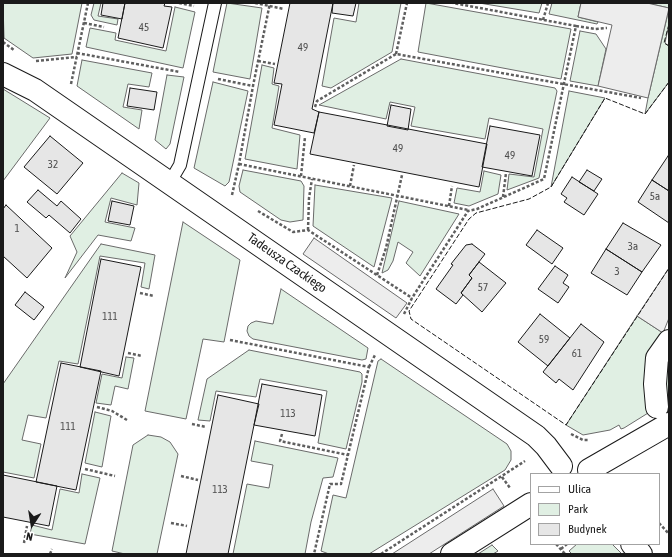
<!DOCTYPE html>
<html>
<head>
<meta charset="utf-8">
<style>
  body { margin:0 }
  #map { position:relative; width:672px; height:557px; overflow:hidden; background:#fff; font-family:"Asap Condensed",sans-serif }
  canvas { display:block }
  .frame { position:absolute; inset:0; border:4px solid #1a1a1a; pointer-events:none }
  .legend { position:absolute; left:530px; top:473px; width:130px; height:72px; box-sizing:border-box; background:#fff; border:1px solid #a3a3a3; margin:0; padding:5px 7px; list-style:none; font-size:12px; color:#1a1a1a }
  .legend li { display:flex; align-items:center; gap:8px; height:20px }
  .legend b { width:20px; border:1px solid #a3a3a3 }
  .north { position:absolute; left:12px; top:505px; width:40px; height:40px; -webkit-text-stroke:3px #fff; paint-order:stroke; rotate:192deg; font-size:11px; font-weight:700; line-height:16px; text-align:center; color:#1a1a1a }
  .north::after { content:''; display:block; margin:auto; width:14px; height:18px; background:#1a1a1a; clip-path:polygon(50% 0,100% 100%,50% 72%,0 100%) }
</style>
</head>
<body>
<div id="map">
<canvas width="672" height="557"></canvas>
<div class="frame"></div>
<ul class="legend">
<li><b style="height:5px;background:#fff"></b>Ulica</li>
<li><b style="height:11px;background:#e0efe3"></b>Park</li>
<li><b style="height:11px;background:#e6e6e6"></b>Budynek</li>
</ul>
<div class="north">N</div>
</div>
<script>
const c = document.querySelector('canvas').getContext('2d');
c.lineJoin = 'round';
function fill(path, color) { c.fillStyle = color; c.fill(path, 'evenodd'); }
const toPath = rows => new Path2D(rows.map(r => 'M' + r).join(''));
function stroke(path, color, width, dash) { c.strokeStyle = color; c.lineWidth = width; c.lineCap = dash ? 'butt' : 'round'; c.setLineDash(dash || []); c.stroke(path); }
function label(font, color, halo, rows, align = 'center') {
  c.font = font + ' "Asap Condensed",sans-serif'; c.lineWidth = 3; c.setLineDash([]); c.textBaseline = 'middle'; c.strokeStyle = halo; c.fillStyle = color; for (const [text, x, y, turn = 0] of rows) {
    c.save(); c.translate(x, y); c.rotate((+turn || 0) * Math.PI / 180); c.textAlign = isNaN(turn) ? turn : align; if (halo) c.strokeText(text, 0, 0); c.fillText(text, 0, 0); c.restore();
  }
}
const green = toPath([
  [3,3,82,3,72,54,33,58,4,38,3,3],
  [94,3,101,3,98,16,118,19,117,25,94,20,91,15,94,3],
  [227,3,262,8,250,79,213,72,227,3],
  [359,3,401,3,392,52,331,88,322,86,334,18,356,22,359,3],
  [426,3,571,29,561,79,418,52,426,3],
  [479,3,542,3,539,13,479,3],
  [552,3,581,3,578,17,598,22,597,24,549,14,552,3],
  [647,3,669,3,669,8,647,3],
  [175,7,195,12,183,68,86,47,90,28,116,33,115,40,166,51,175,7],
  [669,9,669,24,665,43,669,46,669,82,645,114,648,98,669,9],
  [580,31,596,34,606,49,598,86,570,81,580,31],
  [401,59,555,88,557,91,539,178,507,190,509,174,534,177,543,129,489,118,485,139,411,126,415,107,390,102,386,119,319,105,401,59],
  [82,60,152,73,149,87,128,84,123,107,142,110,139,129,77,86,82,60],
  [262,65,274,68,272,84,279,86,272,128,300,135,297,169,245,159,262,65],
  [167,75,184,77,170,144,166,149,155,140,167,75],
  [213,82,248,91,229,182,225,186,194,168,213,82],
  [3,89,50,118,3,181,3,89],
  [569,91,605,98,551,187,569,91],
  [243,170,301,181,304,186,303,220,290,222,281,220,240,192,239,186,243,170],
  [484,171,501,175,498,194,469,206,454,203,457,188,480,192,484,171],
  [122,173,139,183,137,205,111,198,105,222,135,228,131,241,98,235,65,278,77,252,70,236,122,173],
  [315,185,392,198,374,267,313,226,315,185],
  [399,201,459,214,420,276,406,263,413,252,398,242,393,261,388,270,382,273,399,201],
  [183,222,240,260,224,342,203,339,186,419,145,411,183,222],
  [101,244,155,255,149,289,141,287,145,263,100,256,78,364,59,361,46,418,28,415,22,440,41,444,34,478,3,472,3,384,101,244],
  [281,289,368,348,366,359,362,360,253,339,249,336,247,331,248,326,251,323,256,321,273,324,281,289],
  [637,316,663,333,669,353,669,400,624,428,621,429,619,425,610,430,583,435,566,425,637,316],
  [249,350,360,372,362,374,362,382,346,449,318,443,327,391,260,379,256,397,216,391,210,421,198,420,207,379,249,350],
  [126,357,134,358,128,389,115,386,111,405,96,403,102,374,122,378,126,357],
  [381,359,507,444,511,451,511,460,505,470,369,554,329,554,321,551,333,495,346,498,378,361,381,359],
  [95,412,111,416,102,467,85,463,95,412],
  [148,435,161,437,170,442,178,454,157,554,125,554,112,551,133,445,148,435],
  [255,441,338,458,333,477,323,478,311,522,305,554,233,554,247,484,269,488,273,465,251,461,255,441],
  [82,474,100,478,85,544,30,534,32,525,52,530,60,489,79,493,82,474],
  [577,544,612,544,622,554,572,554,569,551,577,544],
  [492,545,498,551,493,554,478,554,492,545]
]);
fill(green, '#e0efe3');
stroke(green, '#6a6a6a', 1);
const parking = toPath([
  [581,3,647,3,669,8,648,98,598,86,612,25,578,17,581,3],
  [314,238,407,303,396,318,303,254,314,238],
  [669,268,669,318,663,333,637,316,669,268],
  [493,489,504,506,429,554,392,554,493,489]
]);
fill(parking, '#ededed');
stroke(parking, '#6a6a6a', 1);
const building = toPath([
  [103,3,125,3,122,19,101,15,103,3],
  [125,3,165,3,164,6,172,7,163,48,118,38,125,3],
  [290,3,333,3,312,109,319,112,314,133,274,125,282,84,274,83,290,3],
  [333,3,356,3,353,16,332,13,333,3],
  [130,88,157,92,154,110,127,106,130,88],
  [391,105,411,109,408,130,387,126,391,105],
  [319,112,487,144,479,187,310,154,319,112],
  [490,126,540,135,532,176,482,167,490,126],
  [50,136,83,163,57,194,24,167,50,136],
  [668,156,669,156,669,191,652,180,668,156],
  [587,170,602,179,594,191,579,182,587,170],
  [572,177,598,194,584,215,564,202,567,198,561,194,572,177],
  [652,180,669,191,669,223,638,202,652,180],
  [38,190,57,206,61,201,81,219,70,233,49,215,46,218,27,202,38,190],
  [112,201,134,206,130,225,108,221,112,201],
  [6,205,52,248,27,278,3,256,3,209,6,205],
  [623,223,661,245,642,272,606,249,623,223],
  [537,230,563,248,552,264,526,245,537,230],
  [472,244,485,254,469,275,472,278,461,293,463,295,456,304,436,289,453,265,451,264,466,245,472,244],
  [606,249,642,272,627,295,591,273,606,249],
  [101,259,141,267,119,376,80,367,101,259],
  [479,262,506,283,482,312,461,293,472,278,469,275,479,262],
  [555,266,568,275,563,283,569,287,558,303,538,289,555,266],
  [25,292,44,307,34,320,15,305,25,292],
  [540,314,570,338,548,366,518,342,540,314],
  [581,324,604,342,573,390,559,379,556,383,543,372,581,324],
  [61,363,101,371,76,490,36,482,61,363],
  [262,384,322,395,315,436,254,425,262,384],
  [218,395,259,404,254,425,228,554,186,554,218,395],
  [3,475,57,486,49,526,3,517,3,475]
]);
fill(building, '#e6e6e6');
stroke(building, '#1a1a1a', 1);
const lane = toPath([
  [170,182,180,165,215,3]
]);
const street = toPath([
  [3,74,35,90,536,436,546,446,561,466],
  [657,407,655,384,657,358,669,341],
  [589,470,669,424],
  [632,544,641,554],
  [452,554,531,504]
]);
stroke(lane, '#1a1a1a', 14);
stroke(street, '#1a1a1a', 24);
stroke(toPath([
  [179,3,194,6],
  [255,3,284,9],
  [543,20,548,3],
  [84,23,104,27],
  [576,26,595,29,607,28],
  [3,42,14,50],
  [77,53,180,72],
  [396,54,407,3],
  [36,61,77,57],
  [258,61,275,64],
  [218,79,253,86],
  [71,84,88,3],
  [315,107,317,101,396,54,641,98],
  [239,164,468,210],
  [301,176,305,137],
  [350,186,354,165],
  [232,195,239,164,253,86,270,3],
  [503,197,506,173],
  [449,206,452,186],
  [258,211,293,232,308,230,412,298],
  [308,230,309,198,312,179],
  [377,275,386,248,402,175],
  [140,293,154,296],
  [404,314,412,298,468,211,477,209,544,179,576,26,453,3],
  [230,340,369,367,341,484,330,484,314,554],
  [128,353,142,356],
  [369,367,375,355],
  [97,407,112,411,127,420],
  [192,424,206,427],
  [282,434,280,441,348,455],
  [571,434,583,440,588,440],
  [85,469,115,476],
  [181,476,198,480],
  [502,477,510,488],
  [171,523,187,526],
  [659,523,669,534],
  [24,543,27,526],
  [556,544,565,554],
  [561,549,567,544],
  [50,554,52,549],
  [381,554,525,461]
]), '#5f5f5f', 2.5, [3, 2]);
stroke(lane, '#fff', 12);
stroke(street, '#fff', 22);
stroke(toPath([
  [669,24,664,43,669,46],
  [669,82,645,114,605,98,551,187,529,199,476,213,469,219,409,311,411,319,566,425,669,268]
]), '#1a1a1a', 1, [5, 2]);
label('11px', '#4d4d4d', null, [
  ["45",144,28],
  ["49",303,48],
  ["49",398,149],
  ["49",510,156],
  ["32",53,165],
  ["5a",655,197],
  ["1",17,229],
  ["3a",633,247],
  ["3",617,272],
  ["57",483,288],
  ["111",110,317],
  ["59",544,340],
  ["61",577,354],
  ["113",288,414],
  ["111",68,427],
  ["113",220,490]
]);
label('13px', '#1a1a1a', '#fff', [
  ["Tadeusza Czackiego",287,263,35]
]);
</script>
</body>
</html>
